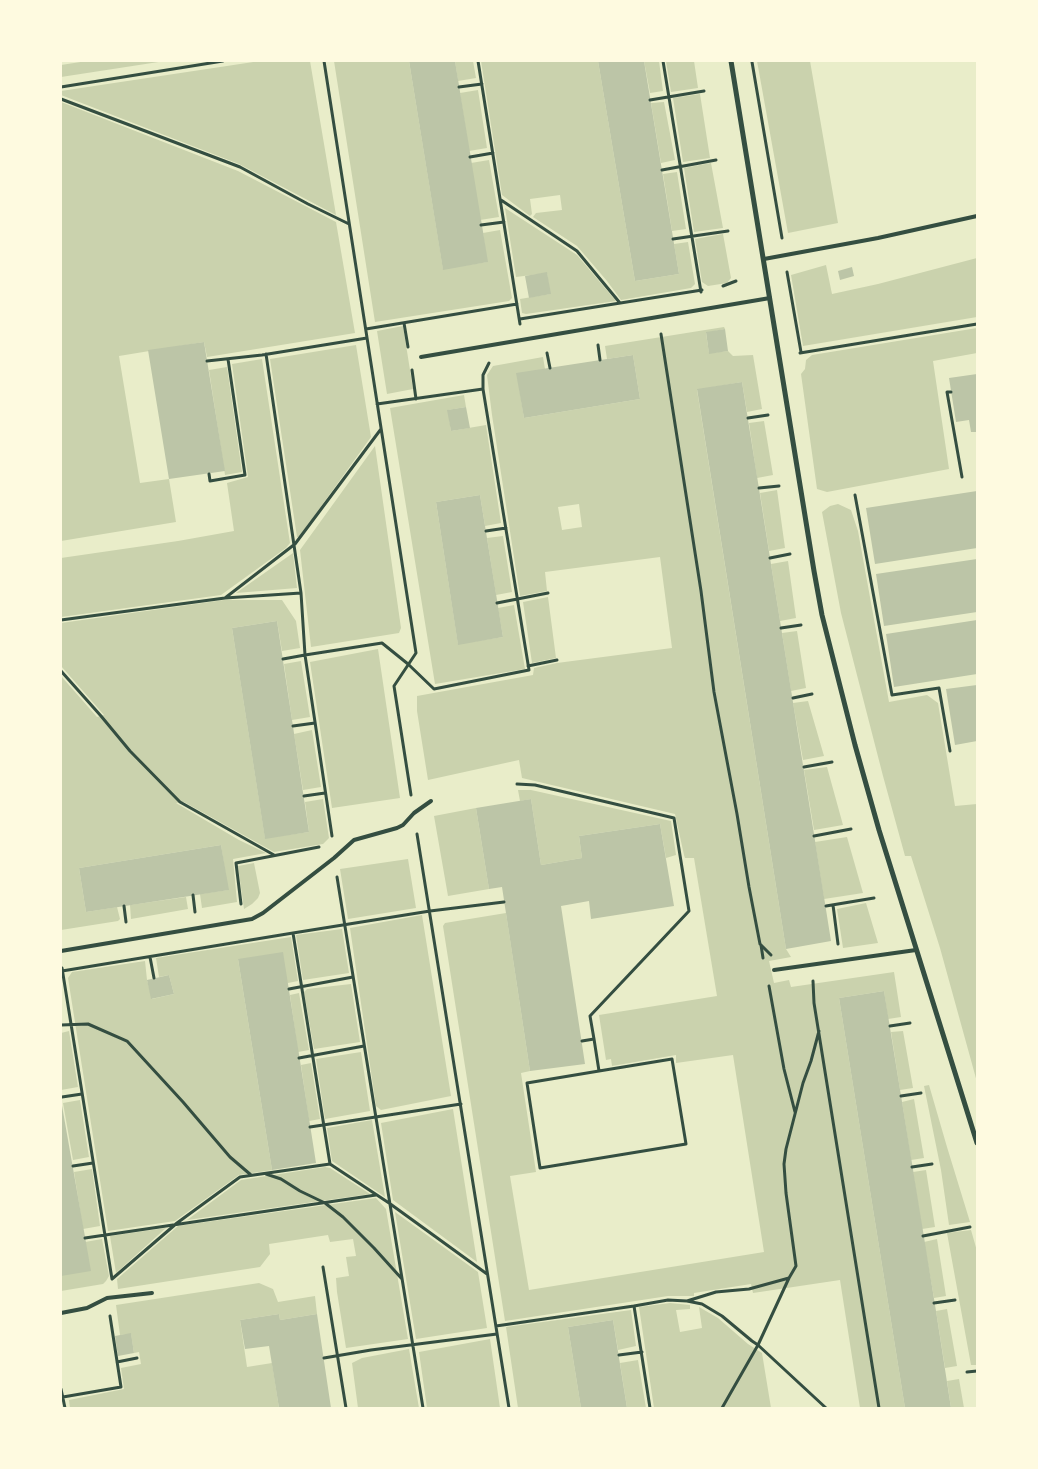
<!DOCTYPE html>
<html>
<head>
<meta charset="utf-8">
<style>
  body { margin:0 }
  #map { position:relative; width:1038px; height:1469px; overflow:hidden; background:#e9edc9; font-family:"Varela Round",sans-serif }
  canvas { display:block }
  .frame { position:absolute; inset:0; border:62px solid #fefae0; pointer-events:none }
</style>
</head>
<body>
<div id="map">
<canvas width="1038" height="1469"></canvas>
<div class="frame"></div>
</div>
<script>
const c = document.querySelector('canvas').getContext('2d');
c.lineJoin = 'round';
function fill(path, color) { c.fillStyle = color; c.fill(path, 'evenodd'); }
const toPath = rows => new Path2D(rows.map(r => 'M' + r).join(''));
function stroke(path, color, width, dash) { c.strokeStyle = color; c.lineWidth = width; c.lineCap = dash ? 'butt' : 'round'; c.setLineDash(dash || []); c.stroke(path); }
fill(toPath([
  [87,61,165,61,61,77,61,65],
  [260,61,310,61,336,215,239,164,61,95,61,91],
  [334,61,409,61,443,269,487,262,483,233,500,230,512,298,509,301,375,322],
  [455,61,473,61,476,78,458,81],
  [481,61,598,61,635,281,679,274,674,244,688,242,695,284,691,288,621,300,607,281,577,246,533,217,536,213,562,210,560,195,530,199,532,214,530,216,502,195],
  [644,61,659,61,663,91,650,93],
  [666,61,694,61,698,88,671,92],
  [757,61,810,61,838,223,788,233],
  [478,90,487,148,469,151,460,93],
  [700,94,710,158,683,162,673,98],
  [61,102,238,171,336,222,355,333,207,357,204,342,119,356,140,483,169,479,176,522,61,541],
  [664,102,675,160,661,163,651,103],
  [489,160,499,217,480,220,471,163],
  [711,163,723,228,694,232,684,168],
  [677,172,686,229,672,231,663,174],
  [505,208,577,255,616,301,526,314,522,313,520,299,550,294,547,273,516,277],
  [723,234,731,278,727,283,708,286,702,282,695,239],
  [977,258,977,317,803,346,791,275,826,265,832,294,878,284],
  [403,326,413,389,387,394,377,331],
  [724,327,725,329,706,333,709,353,728,351,733,356,753,355,762,409,747,412,742,382,697,390,786,949,791,957,769,961,774,983,789,980,791,987,894,972,901,1017,888,1019,884,991,839,998,905,1408,860,1408,840,1280,753,1293,751,1284,694,1293,694,1296,668,1296,505,1321,443,926,445,923,506,913,530,1071,521,1073,536,1172,510,1176,529,1290,764,1252,733,1055,676,1063,676,1055,612,1066,611,1059,606,1060,599,1015,717,996,694,858,685,858,684,855,675,814,522,778,519,760,428,780,417,711,417,696,533,675,534,668,557,663,672,648,660,557,545,572,547,591,520,596,492,415,487,375,493,366,543,357,545,369,517,374,524,418,640,399,633,355,607,359,605,346],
  [579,504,582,527,562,530,558,507],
  [977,328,977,353,933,361,949,469,827,492,817,489,801,374,805,369,806,360,812,355],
  [356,345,371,437,299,537,297,537,270,359],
  [262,359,290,543,286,548,221,595,61,617,61,558,178,541,234,531,227,483,248,477,232,364],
  [227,367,242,472,225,475,209,370],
  [464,395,466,407,448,410,451,431,486,425,501,523,485,526,480,495,436,502,458,644,503,637,498,608,514,605,525,669,435,684,390,408],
  [764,421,773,475,757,478,749,423],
  [375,446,401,628,399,633,311,647,300,550],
  [777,490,785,548,769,551,760,493],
  [838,504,851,510,858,531,889,702,927,695,938,703,955,806,977,804,977,1082,940,948,911,856,905,856,883,776,841,613,822,512,830,506],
  [503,536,512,592,496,595,487,538],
  [293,553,297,588,236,593],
  [788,561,796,618,780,621,771,564],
  [548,597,556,658,532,663,523,602],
  [224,600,282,600,296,621,300,648,282,651,277,621,232,628,265,838,309,832,305,802,323,799,329,838,323,844,274,852,184,802,176,803,239,840,266,853,233,859,237,902,202,908,200,894,228,890,221,845,79,868,86,912,117,907,120,919,118,921,61,930,61,676,97,717,104,715,61,666,61,623],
  [797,631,806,688,791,691,782,633],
  [378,649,400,798,332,808,310,662],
  [301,661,310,717,292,720,284,664],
  [808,701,824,756,803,760,793,703],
  [312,730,321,787,303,790,294,734],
  [827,767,843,825,814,830,804,770],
  [518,790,531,790,671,821,676,855,666,858,660,824,579,836,582,858,541,865,531,799,520,801],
  [476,808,489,889,448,896,434,816],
  [847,837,863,893,824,899,815,842],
  [408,859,416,908,348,919,340,869],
  [254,863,260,893,258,898,252,904,244,909,238,866],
  [186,897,188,909,131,919,130,905],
  [866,903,878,943,843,948,837,909],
  [422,915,451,1096,381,1110,376,1106,350,928],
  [342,929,349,973,303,980,296,935],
  [291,937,298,981,288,983,238,959,272,1170,239,1175,175,1221,108,1231,68,978,72,972,145,961,147,980,152,999,174,994,169,975,159,977,156,958],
  [351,984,360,1042,314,1049,304,992,307,989],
  [299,993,309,1050,298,1052,290,995],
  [69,1031,78,1087,61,1090,61,1033],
  [903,1031,913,1088,900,1090,891,1032],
  [361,1052,370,1111,325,1119,316,1059],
  [311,1063,320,1119,309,1121,301,1065],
  [929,1085,947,1147,970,1222,949,1225,941,1170,924,1086],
  [914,1099,924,1158,911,1160,902,1102],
  [80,1100,89,1157,73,1160,63,1103],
  [453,1109,477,1262,393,1200,381,1123],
  [372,1120,385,1197,332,1161,327,1128],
  [325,1167,330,1168,370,1194,187,1220,241,1180],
  [92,1169,100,1226,83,1229,74,1172],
  [926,1170,935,1227,922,1229,913,1172],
  [376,1198,386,1209,408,1339,346,1348,337,1292,336,1278,349,1276,346,1257,356,1256,353,1239,330,1242,328,1235,269,1244,270,1254,260,1267,118,1289,117,1279,178,1226],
  [395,1212,478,1272,487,1328,416,1339],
  [166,1228,116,1273,110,1236],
  [971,1230,977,1251,977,1365,971,1365,947,1233],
  [102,1239,109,1276,106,1281,103,1284,61,1291,61,1276,85,1242],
  [937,1239,946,1296,934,1298,924,1242],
  [259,1283,273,1289,278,1302,315,1296,317,1314,280,1320,279,1314,240,1320,247,1367,272,1363,279,1408,70,1408,69,1400,124,1389,121,1368,141,1364,139,1352,134,1353,131,1334,120,1335,116,1305],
  [670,1303,690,1305,690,1309,676,1310,680,1332,702,1328,699,1307,718,1318,748,1344,762,1353,771,1408,654,1408,639,1307],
  [947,1309,957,1366,945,1368,936,1311],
  [631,1310,636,1346,618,1350,613,1320,568,1327,581,1408,518,1408,506,1327],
  [490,1339,500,1408,427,1408,419,1352],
  [409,1349,419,1408,358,1408,352,1363,362,1358],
  [638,1360,646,1408,627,1408,620,1363],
  [959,1379,964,1408,951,1408,947,1381]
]), '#cad2ad');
fill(toPath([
  [409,61,455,61,488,262,443,270],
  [598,61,644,61,679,274,635,281],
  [852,267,854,276,840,280,838,271],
  [547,272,551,294,529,298,525,276],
  [725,329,728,351,709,354,706,332],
  [204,342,225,471,169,479,148,350],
  [633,355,640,399,524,418,516,373],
  [977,374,977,432,971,432,969,420,956,422,949,378],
  [742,382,831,941,786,949,697,389],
  [466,407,470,428,451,431,447,410],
  [977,491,977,548,875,564,866,508],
  [480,495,503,637,458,645,436,502],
  [977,559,977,612,884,626,876,574],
  [977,620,977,674,894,687,886,634],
  [277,621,309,832,265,839,232,628],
  [977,685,977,741,955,745,946,689],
  [531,799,541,865,582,858,579,836,660,824,674,906,591,919,589,901,561,906,585,1064,530,1071,502,887,489,889,476,808],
  [221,845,229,890,86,912,79,868],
  [283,952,316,1163,272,1170,238,959],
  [169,975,174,994,151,999,147,980],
  [884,991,936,1311,951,1408,905,1408,839,998],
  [61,1100,91,1271,61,1276],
  [279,1314,280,1320,317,1314,331,1408,279,1408,269,1346,245,1349,240,1320],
  [613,1320,627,1408,581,1408,568,1327],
  [131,1333,134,1353,118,1356,115,1336]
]), '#bcc5a7');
stroke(toPath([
  [324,61,416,653,394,686,411,795],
  [478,61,520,324],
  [663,61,701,292],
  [752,62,782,238],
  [61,87,223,61],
  [459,87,482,84],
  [61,99,240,167,308,204,349,224],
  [650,100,704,91],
  [470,157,493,153],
  [662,170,716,160],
  [501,200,577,251,620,303],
  [481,225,504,222],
  [673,239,728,231],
  [787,272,801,352],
  [723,286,736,281],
  [520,319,702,290],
  [404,323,408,347],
  [366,329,517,304],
  [661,334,701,591,714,692,737,814,749,887,760,944,771,955],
  [598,345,600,360],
  [547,353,550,368],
  [800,353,977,324],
  [266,354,301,593],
  [207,361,262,355,367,338],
  [412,370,416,399],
  [483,389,483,375,489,363],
  [951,392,947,392,962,477],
  [748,418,768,415],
  [209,474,210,481,245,475,228,359],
  [759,488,779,486],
  [855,495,892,695,939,688,950,751],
  [486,531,506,528],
  [770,558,790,554],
  [225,598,295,544,381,429],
  [497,603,548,593],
  [61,620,225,598,301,593,305,655,283,659],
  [781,628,801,625],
  [528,666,557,660],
  [61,671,101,716,130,751,180,802,274,855],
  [793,698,812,694],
  [293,726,315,723],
  [804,767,832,762],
  [517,784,535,785,674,818,689,911,590,1016,594,1039],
  [304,796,325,793],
  [417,834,509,1408],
  [332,836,305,655,382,643,408,664,434,689,529,670,483,389,377,404],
  [814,836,851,829],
  [337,877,423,1408],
  [193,895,195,912],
  [241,904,236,863,319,847],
  [833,905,838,944],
  [124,906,126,922],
  [826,906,874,898],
  [761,945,763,958],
  [150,957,154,978],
  [62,968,112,1279,177,1223,240,1177,330,1164,293,933,430,911,504,902],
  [62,971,293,933],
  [813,981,814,1003,879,1408],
  [769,986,784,1069,795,1112],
  [289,989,353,977],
  [61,1025,88,1024,127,1041,183,1102,230,1157,251,1175],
  [890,1026,910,1023],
  [582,1041,594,1039,599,1071,672,1059,686,1144,540,1168,527,1083,599,1071],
  [299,1058,364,1046],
  [901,1096,921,1093],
  [62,1097,82,1094],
  [310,1127,461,1104],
  [330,1164,389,1203,487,1274],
  [73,1166,93,1163],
  [912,1167,932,1164],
  [266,1174,281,1179,300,1191,325,1203,343,1217,374,1248,402,1279],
  [923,1236,970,1227],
  [85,1238,376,1195],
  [323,1267,346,1408],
  [687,1301,716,1292,749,1289,789,1278,796,1266,786,1193,784,1164,786,1149,803,1083,811,1061,819,1031],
  [934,1303,955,1300],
  [634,1306,668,1300,687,1301,702,1304,722,1316,752,1341,758,1345,826,1408],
  [496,1326,634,1306,650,1408],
  [619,1355,642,1352],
  [324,1358,371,1350,497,1334],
  [117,1362,137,1358],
  [967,1372,977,1371],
  [61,1389,65,1408],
  [63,1397,121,1387,110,1316],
  [722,1408,758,1345,789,1278]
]), '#344e41', 3);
stroke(toPath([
  [764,259,878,238,977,216],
  [421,357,770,298],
  [61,951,252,919,263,913,334,858,354,840,397,828,403,825,414,813,431,801],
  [774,970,916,950],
  [61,1313,87,1308,107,1298,152,1293]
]), '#344e41', 4);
stroke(toPath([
  [731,61,814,571,822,615,855,745,879,830,977,1143]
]), '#344e41', 5);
</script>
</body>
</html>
